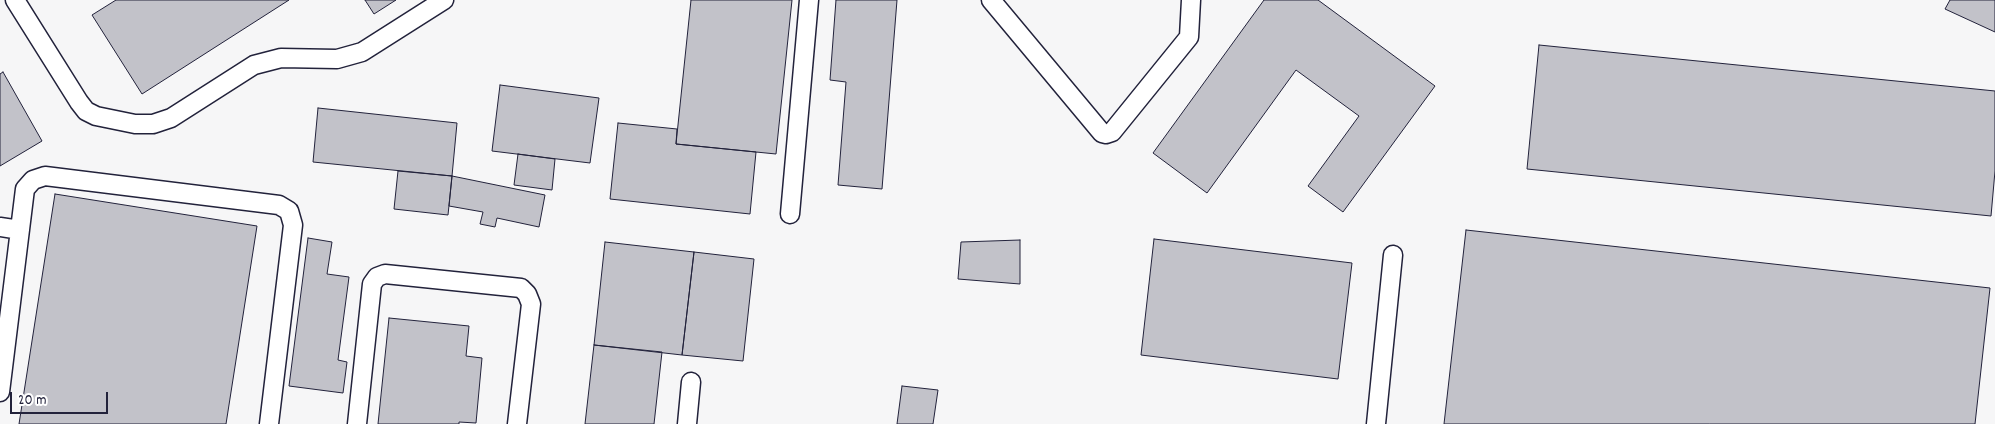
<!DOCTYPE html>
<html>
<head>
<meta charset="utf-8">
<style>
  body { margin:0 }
  #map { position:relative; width:1995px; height:424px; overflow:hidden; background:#f6f6f7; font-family:Dekko,sans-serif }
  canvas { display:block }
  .scale { position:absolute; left:10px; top:392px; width:98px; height:22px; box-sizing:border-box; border:2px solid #22223b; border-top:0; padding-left:6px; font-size:15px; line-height:18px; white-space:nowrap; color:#22223b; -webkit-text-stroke:4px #fff; paint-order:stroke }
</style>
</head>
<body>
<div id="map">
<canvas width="1995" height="424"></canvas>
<div class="scale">20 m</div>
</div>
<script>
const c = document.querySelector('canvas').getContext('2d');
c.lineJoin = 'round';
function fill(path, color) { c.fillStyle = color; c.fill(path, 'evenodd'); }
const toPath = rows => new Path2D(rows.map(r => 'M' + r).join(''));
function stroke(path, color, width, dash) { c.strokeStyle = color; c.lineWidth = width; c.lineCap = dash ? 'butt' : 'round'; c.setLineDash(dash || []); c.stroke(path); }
const building = toPath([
  [116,0,289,0,142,94,92,15,116,0],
  [365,0,396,0,374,14,365,0],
  [691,0,792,0,776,154,676,144,691,0],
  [836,0,897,0,882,189,838,185,846,82,830,80,836,0],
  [1264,0,1318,0,1435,86,1343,212,1308,186,1359,116,1296,70,1207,193,1153,153,1264,0],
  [1950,0,1995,0,1995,32,1945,9,1950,0],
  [1539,45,1995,91,1995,171,1991,216,1527,169,1539,45],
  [3,72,42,141,0,166,0,74,3,72],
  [500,85,599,98,590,163,492,151,500,85],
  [318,108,457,123,452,176,313,162,318,108],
  [618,123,677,129,676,144,756,152,750,214,610,199,618,123],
  [518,154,555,159,552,190,514,185,518,154],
  [398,171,452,176,448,215,394,209,398,171],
  [452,176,545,195,539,227,497,218,495,227,480,224,483,212,449,206,452,176],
  [55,194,257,226,226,424,19,424,55,194],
  [1466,230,1990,288,1975,424,1444,424,1466,230],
  [308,238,332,242,327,274,349,277,338,360,347,362,343,393,289,386,308,238],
  [1154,239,1352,263,1338,379,1141,355,1154,239],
  [1020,240,1020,284,958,279,961,242,1020,240],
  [605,242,694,252,682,355,594,345,605,242],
  [694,252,754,259,743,361,682,355,694,252],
  [389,318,469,326,466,356,482,358,476,423,459,422,459,424,378,424,389,318],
  [594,345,662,352,654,424,585,424,594,345],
  [902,386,938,390,933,424,897,424,902,386]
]);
fill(building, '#c2c2c9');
stroke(building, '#22223b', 1);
const lane = toPath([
  [15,0,79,102,86,111,96,116,135,124,153,124,171,118,254,65,281,58,337,59,362,52,444,0],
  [991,0,1102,133,1106,134,1112,132,1189,37,1191,0],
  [790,214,809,0],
  [0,227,20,230],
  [0,392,25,189,33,180,45,176,279,205,289,211,293,225,269,424],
  [357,424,372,284,377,277,385,274,521,288,527,294,531,304,517,424],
  [687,424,691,382],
  [1376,424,1393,255]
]);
stroke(lane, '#22223b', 21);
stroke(lane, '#fff', 18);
</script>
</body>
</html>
